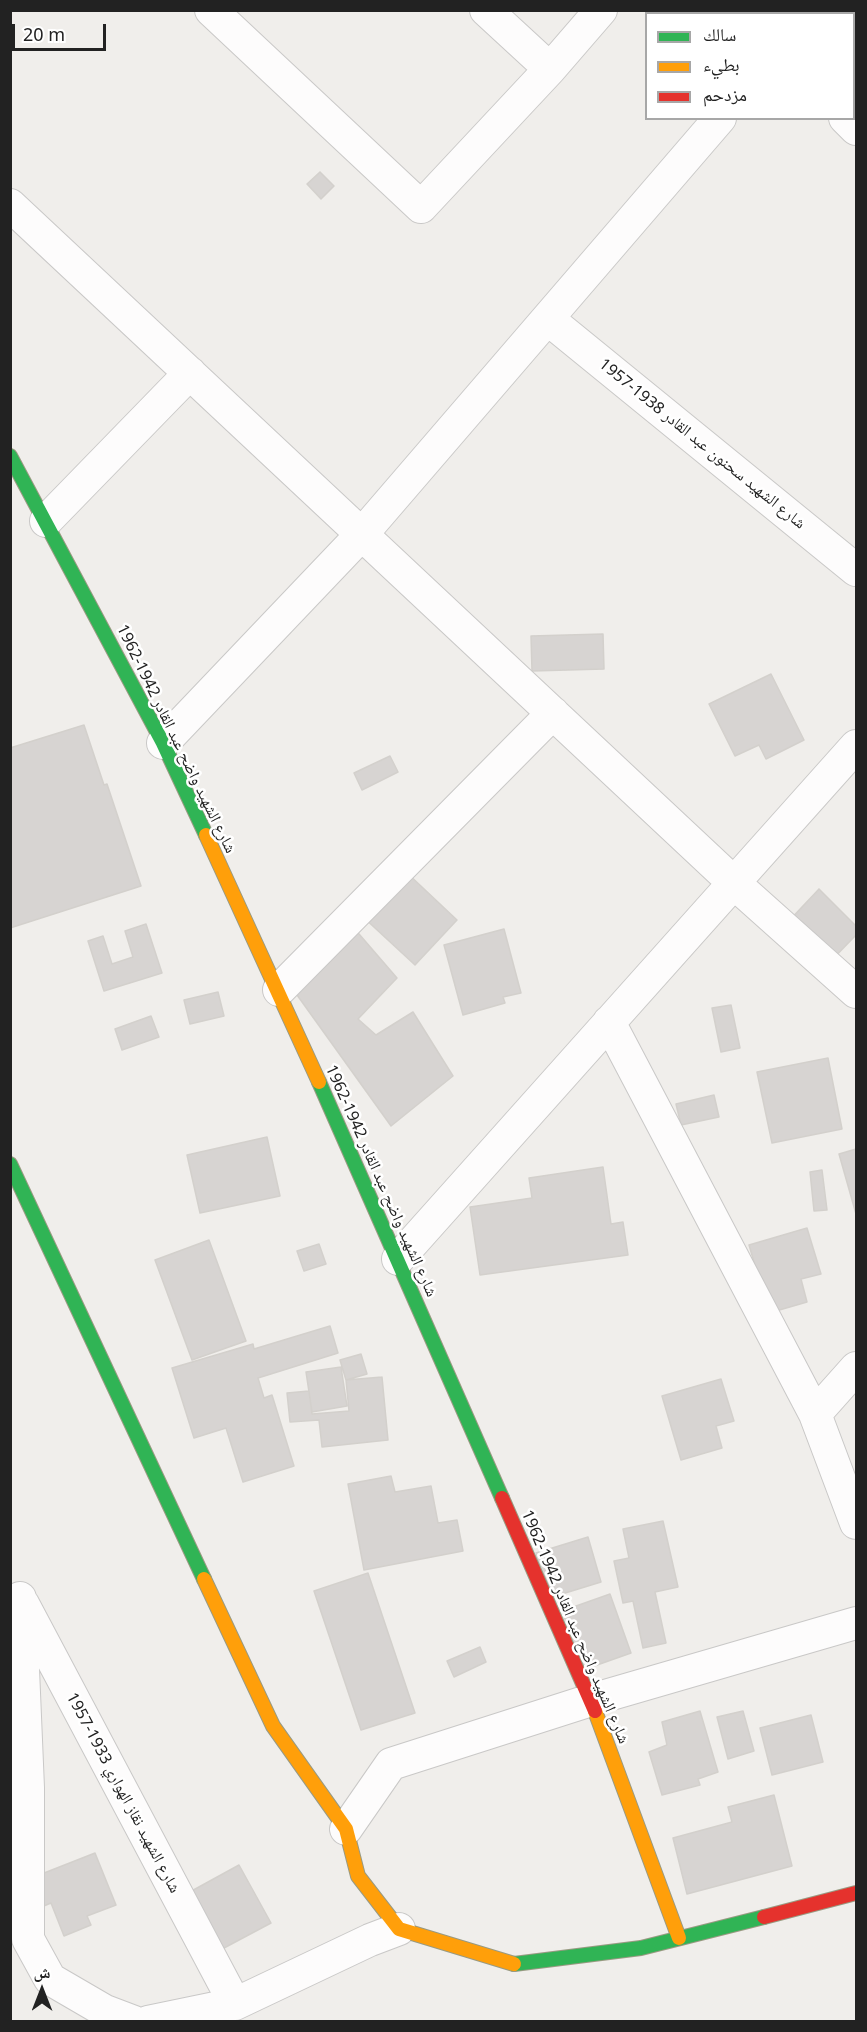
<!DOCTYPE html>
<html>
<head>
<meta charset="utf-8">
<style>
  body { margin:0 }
  #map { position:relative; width:867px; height:2032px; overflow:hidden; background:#f0eeeb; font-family:"Noto Sans","Noto Naskh Arabic",sans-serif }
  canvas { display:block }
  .frame { position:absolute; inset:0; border:12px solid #222; pointer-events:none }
  .legend { position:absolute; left:645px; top:12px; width:210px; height:108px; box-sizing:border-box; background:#fff; border:2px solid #a7a7a7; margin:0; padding:8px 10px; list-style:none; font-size:18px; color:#222 }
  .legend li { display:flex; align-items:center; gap:12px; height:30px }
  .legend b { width:30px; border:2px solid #a7a7a7 }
  .north { position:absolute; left:12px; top:1960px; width:60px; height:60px; -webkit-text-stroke:4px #fff; paint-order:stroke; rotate:0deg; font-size:16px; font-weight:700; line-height:24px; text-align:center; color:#222 }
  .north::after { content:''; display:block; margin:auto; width:21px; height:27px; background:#222; clip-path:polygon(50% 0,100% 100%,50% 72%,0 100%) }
  .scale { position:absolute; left:12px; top:24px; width:94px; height:27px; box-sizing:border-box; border:3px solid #222; border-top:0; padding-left:8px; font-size:18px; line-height:21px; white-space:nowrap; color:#222; -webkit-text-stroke:4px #fff; paint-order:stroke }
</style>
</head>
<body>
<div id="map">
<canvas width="867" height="2032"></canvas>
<div class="frame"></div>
<ul class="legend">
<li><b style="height:8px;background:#30b455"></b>سالك</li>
<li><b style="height:8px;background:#ff9f0a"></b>بطيء</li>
<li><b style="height:8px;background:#e5322d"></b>مزدحم</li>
</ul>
<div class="north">ش</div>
<div class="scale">20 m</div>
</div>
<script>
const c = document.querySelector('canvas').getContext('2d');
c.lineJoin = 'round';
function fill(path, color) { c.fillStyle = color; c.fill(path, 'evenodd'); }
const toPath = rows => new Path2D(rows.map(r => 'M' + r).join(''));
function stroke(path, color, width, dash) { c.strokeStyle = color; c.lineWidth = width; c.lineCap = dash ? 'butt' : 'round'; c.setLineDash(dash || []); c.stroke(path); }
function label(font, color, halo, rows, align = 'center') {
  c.font = font + ' "Noto Sans","Noto Naskh Arabic",sans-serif'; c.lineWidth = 5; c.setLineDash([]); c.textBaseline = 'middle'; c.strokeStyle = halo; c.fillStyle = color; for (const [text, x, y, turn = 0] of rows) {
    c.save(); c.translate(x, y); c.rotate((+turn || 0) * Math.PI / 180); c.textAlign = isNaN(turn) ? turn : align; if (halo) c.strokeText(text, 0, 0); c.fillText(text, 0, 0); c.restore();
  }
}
const building = toPath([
  [320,172,334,186,321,199,307,184,320,172],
  [603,634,604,669,532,671,531,636,603,634],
  [771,674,804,740,766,759,759,745,735,756,709,704,771,674],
  [84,725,104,785,107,784,141,886,10,928,10,748,84,725],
  [390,756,398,772,362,790,354,773,390,756],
  [405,871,457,920,415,965,362,916,405,871],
  [819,889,856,926,856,935,827,965,785,925,819,889],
  [146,924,162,973,104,991,88,941,103,936,112,964,133,957,125,931,146,924],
  [353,927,397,978,358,1019,376,1035,413,1012,453,1076,391,1126,292,988,353,927],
  [504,929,521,993,503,997,505,1003,463,1015,444,945,504,929],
  [218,992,224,1016,190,1024,184,1000,218,992],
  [731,1005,740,1048,721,1052,712,1008,731,1005],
  [151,1016,159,1037,122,1050,115,1029,151,1016],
  [828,1058,842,1129,772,1143,757,1072,828,1058],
  [714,1095,719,1117,681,1125,676,1104,714,1095],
  [267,1137,280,1196,200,1213,187,1155,267,1137],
  [856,1149,856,1214,839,1154,856,1149],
  [603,1167,611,1224,623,1222,628,1255,480,1275,470,1207,532,1198,529,1178,603,1167],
  [822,1170,827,1210,814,1211,810,1172,822,1170],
  [807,1228,821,1274,801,1279,807,1302,769,1313,749,1245,807,1228],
  [209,1240,246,1341,192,1360,155,1260,209,1240],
  [319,1244,326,1264,304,1271,297,1251,319,1244],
  [330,1326,338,1353,258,1378,264,1398,272,1395,294,1466,243,1482,226,1428,194,1438,172,1368,253,1344,254,1349,330,1326],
  [361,1354,367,1374,346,1380,340,1360,361,1354],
  [341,1367,347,1406,312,1412,306,1372,341,1367],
  [382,1377,388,1440,322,1447,319,1420,290,1422,287,1393,309,1391,312,1414,349,1411,346,1380,382,1377],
  [721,1379,734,1421,716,1426,722,1448,681,1460,662,1396,721,1379],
  [391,1476,395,1492,431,1486,438,1523,457,1520,463,1551,364,1570,348,1484,391,1476],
  [663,1521,678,1587,655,1592,666,1643,643,1648,633,1601,623,1603,614,1561,629,1558,623,1529,663,1521],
  [588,1537,601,1582,549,1598,536,1553,588,1537],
  [368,1573,415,1713,361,1730,314,1591,368,1573],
  [610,1594,631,1653,583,1670,562,1611,610,1594],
  [480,1647,486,1662,454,1677,447,1661,480,1647],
  [700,1711,718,1772,698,1779,700,1785,662,1795,649,1752,667,1745,662,1722,700,1711],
  [743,1711,754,1751,728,1759,717,1717,743,1711],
  [811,1715,823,1762,772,1775,760,1728,811,1715],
  [774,1795,792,1866,687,1894,673,1838,732,1822,728,1807,774,1795],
  [95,1853,116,1905,87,1916,91,1925,64,1936,51,1903,22,1915,11,1886,95,1853],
  [239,1865,271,1923,209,1956,177,1899,239,1865]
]);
fill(building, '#d7d4d2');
stroke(building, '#d3d0cc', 1.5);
const street = toPath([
  [211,10,421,207,550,69,486,10],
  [730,10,733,14],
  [807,14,809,10],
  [550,69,601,10],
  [845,118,856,129],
  [10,205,734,883,856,992],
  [548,319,856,570],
  [46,521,190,373],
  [163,743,362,534,720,118],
  [279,990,553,713],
  [609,1022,815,1414,856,1523],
  [398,1259,856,746],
  [815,1414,856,1368],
  [20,1598,28,1788,28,1939,50,1979,105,2011,134,2022],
  [23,1604,235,2004],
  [346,1829,391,1764,591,1700,856,1623],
  [148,2022,235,2004,370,1940,399,1929]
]);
const fast = toPath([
  [10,456,163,743,206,835],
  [319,1082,502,1498],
  [10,1164,204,1579],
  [514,1964,641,1948,764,1917]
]);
const slow = toPath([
  [206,835,319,1082],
  [204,1579,273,1726,346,1829,358,1876,399,1929,514,1964],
  [595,1711,679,1938]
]);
const jam = toPath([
  [502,1498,595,1711],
  [764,1917,856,1893]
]);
stroke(street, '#c9c8c7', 34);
stroke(fast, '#999a82', 16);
stroke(slow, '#999a82', 16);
stroke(jam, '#999a82', 16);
stroke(street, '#fdfcfc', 32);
stroke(fast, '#30b455', 14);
stroke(slow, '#ff9f0a', 14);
stroke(jam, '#e5322d', 14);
label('16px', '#222', '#fff', [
  ["شارع الشهيد سحنون عبد القادر 1938-1957",702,444,39],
  ["شارع الشهيد واضح عبد القادر 1942-1962",176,739,64],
  ["شارع الشهيد واضح عبد القادر 1942-1962",381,1181,66],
  ["شارع الشهيد واضح عبد القادر 1942-1962",575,1627,67],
  ["شارع الشهيد نقاز الهواري 1933-1957",123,1793,62]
]);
</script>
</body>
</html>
